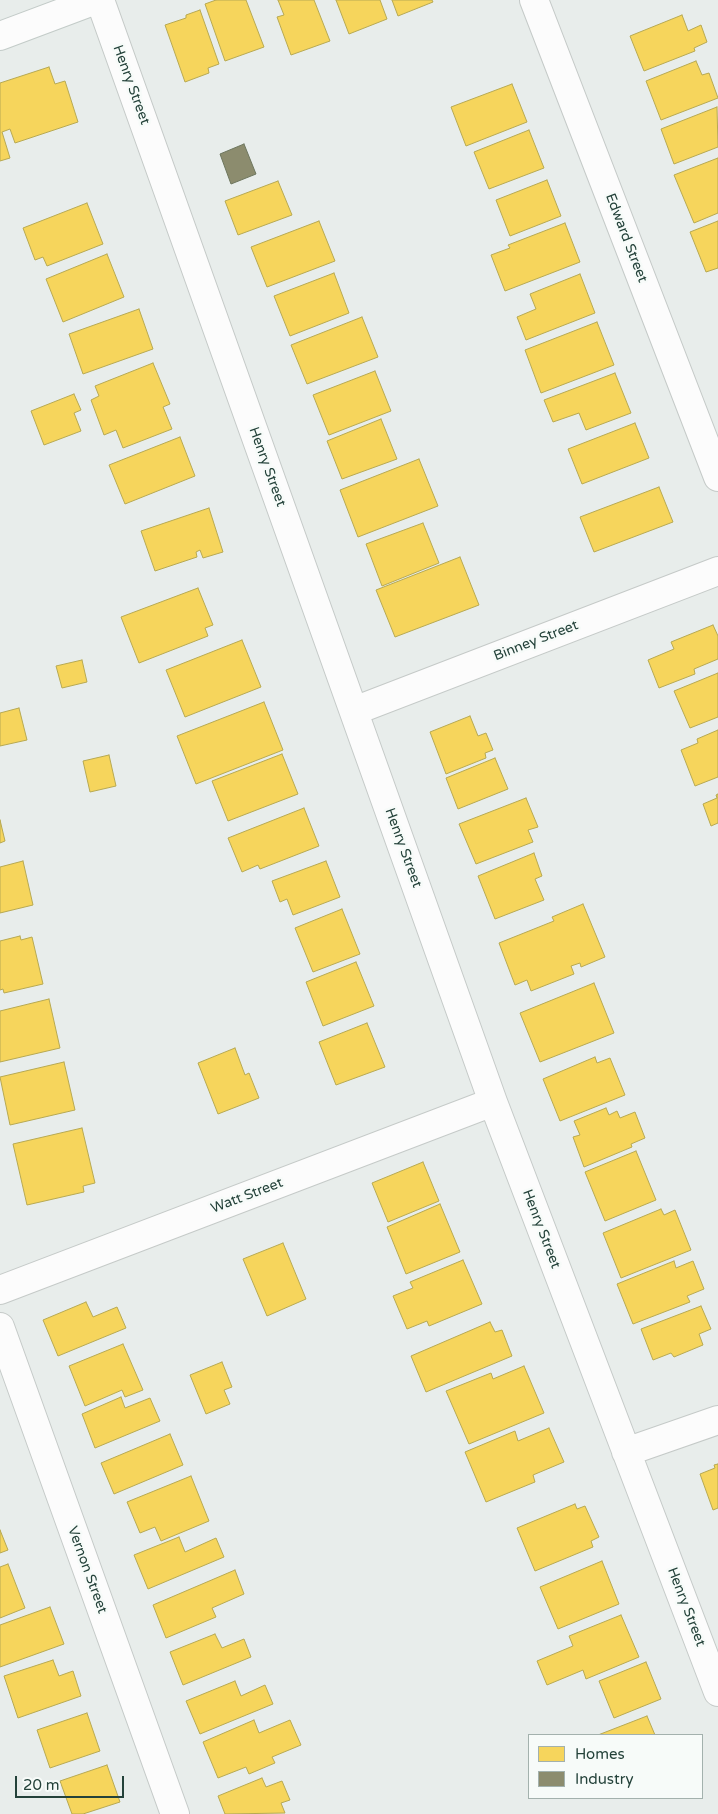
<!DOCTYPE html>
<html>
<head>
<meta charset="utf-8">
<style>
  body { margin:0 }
  #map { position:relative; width:718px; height:1814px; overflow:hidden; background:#e8edeb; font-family:"Varela Round",sans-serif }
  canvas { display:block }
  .legend { position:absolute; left:528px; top:1734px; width:175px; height:65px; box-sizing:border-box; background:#f7fbf9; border:1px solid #a3b1ad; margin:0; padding:6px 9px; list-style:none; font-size:15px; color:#24423a }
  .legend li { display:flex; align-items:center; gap:10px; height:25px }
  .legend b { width:25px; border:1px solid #a3b1ad }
  .scale { position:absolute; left:15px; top:1776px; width:109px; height:22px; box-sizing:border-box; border:2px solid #24423a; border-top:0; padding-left:6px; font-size:15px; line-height:18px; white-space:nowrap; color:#24423a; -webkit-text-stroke:4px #f7fbf9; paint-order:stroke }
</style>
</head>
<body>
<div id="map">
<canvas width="718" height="1814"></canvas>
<ul class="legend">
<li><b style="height:14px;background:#f6d55c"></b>Homes</li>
<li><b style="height:14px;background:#8c8c6e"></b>Industry</li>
</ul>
<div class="scale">20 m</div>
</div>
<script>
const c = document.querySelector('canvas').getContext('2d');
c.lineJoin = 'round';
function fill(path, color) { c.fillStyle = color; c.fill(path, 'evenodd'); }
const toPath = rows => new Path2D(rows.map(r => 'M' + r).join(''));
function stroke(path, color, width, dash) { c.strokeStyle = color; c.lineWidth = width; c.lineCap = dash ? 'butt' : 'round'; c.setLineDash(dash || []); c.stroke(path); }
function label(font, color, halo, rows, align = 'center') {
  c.font = font + ' "Varela Round",sans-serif'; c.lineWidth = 5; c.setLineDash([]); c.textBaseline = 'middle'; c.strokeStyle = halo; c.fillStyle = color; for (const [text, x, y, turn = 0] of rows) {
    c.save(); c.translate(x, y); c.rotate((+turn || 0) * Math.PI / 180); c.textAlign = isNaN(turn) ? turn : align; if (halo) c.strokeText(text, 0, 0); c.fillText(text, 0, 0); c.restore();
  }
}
const homes = toPath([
  [216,0,246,0,264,47,225,61,205,4,216,0],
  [278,0,314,0,330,41,291,55,277,17,284,15,278,0],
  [336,0,380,0,387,19,349,34,336,0],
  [392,0,432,0,433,2,398,16,392,0],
  [200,10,219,64,208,68,209,73,185,82,165,25,186,18,186,15,200,10],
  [682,15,688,31,701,25,707,42,694,48,695,51,644,71,630,36,682,15],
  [696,61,702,75,709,73,718,98,661,120,646,81,696,61],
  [49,67,55,84,65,81,78,122,15,143,10,129,2,132,10,158,0,161,0,83,49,67],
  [512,84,527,122,466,146,451,107,512,84],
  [717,107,718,147,674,164,661,129,717,107],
  [529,130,544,168,489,189,474,152,529,130],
  [718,158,718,213,694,223,674,175,718,158],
  [547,180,561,216,510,236,496,200,547,180],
  [278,181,292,215,238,235,225,201,278,181],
  [87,203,103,244,47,266,43,257,35,260,23,228,87,203],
  [319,221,335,261,267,287,251,247,319,221],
  [718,221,718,268,706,272,690,232,718,221],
  [565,223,580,262,505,291,491,255,510,248,508,245,565,223],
  [107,254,124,297,63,322,46,279,107,254],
  [334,273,349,313,290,336,274,296,334,273],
  [580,274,595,313,526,340,517,317,536,309,530,294,580,274],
  [139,309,153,349,83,374,69,334,139,309],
  [362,317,378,357,307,384,291,345,362,317],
  [597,322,614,365,541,393,525,350,597,322],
  [153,363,170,404,163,407,172,429,123,448,116,430,104,435,91,400,99,396,95,386,153,363],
  [375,371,391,411,329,435,313,395,375,371],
  [615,373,631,413,586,430,579,413,553,422,544,400,615,373],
  [74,394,81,410,74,413,81,431,44,445,31,411,74,394],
  [381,419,397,459,342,479,327,441,381,419],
  [635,423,649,458,582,484,568,449,635,423],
  [180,437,195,476,125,504,109,465,180,437],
  [419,459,438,506,358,537,340,490,419,459],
  [659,487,673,522,594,552,580,517,659,487],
  [209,508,223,552,203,558,200,550,196,552,197,557,155,571,141,531,209,508],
  [423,523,439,563,382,586,366,544,423,523],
  [460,557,479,605,395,637,376,590,460,557],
  [198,588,213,625,205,628,208,636,139,663,121,617,198,588],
  [713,625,718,636,718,659,694,669,695,674,659,688,648,660,674,649,671,642,713,625],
  [242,640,261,687,185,717,166,670,242,640],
  [82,660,87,682,62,688,56,666,82,660],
  [718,673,718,717,690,728,674,691,718,673],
  [264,702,283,750,196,784,177,736,264,702],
  [19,708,27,740,0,746,0,713,19,708],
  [470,716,478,736,486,733,493,750,485,753,486,758,446,774,430,732,470,716],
  [718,730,718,777,695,786,681,750,698,743,697,739,718,730],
  [282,754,298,794,228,821,212,781,282,754],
  [109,755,116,786,90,792,83,761,109,755],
  [495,758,508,789,458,809,446,778,495,758],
  [718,794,718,823,711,826,703,804,717,798,716,795,718,794],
  [526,798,538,827,528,830,533,842,476,864,459,824,526,798],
  [304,808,319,846,260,869,258,865,242,872,228,838,304,808],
  [0,820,5,841,0,843,0,820],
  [534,853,542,876,535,879,544,900,495,919,478,876,534,853],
  [23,861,33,905,0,913,0,867,23,861],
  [326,861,340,897,293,915,287,899,280,902,272,881,326,861],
  [583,904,605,957,581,967,580,963,571,966,574,974,531,991,527,980,515,985,499,943,554,921,552,917,583,904],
  [342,909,360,954,313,972,295,928,342,909],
  [20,936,21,940,32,937,43,984,4,993,3,989,0,990,0,941,20,936],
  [356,962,374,1006,323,1026,306,982,356,962],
  [594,983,614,1033,540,1062,520,1013,594,983],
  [49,999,60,1048,0,1062,0,1011,49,999],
  [367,1023,385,1067,336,1085,319,1042,367,1023],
  [235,1048,245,1075,249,1073,259,1098,218,1114,198,1063,235,1048],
  [595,1057,597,1063,610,1058,625,1095,560,1121,543,1079,595,1057],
  [64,1062,75,1110,10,1125,0,1077,64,1062],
  [606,1108,609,1115,617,1111,620,1118,635,1112,645,1138,631,1144,632,1147,584,1167,573,1137,580,1135,574,1121,606,1108],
  [82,1128,95,1183,83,1186,84,1192,27,1205,13,1144,82,1128],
  [636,1151,656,1200,605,1221,585,1172,636,1151],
  [423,1162,439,1201,388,1222,372,1183,423,1162],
  [440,1204,460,1252,406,1274,387,1227,440,1204],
  [661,1209,664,1215,675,1210,691,1250,621,1278,603,1233,661,1209],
  [283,1243,306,1299,267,1316,243,1259,283,1243],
  [463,1260,482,1304,429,1326,427,1321,407,1329,393,1296,413,1288,410,1282,463,1260],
  [674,1261,676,1268,693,1261,704,1289,687,1296,690,1302,633,1324,617,1284,674,1261],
  [86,1302,93,1317,117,1307,126,1328,58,1356,43,1320,86,1302],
  [701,1306,711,1329,699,1334,703,1345,674,1357,671,1353,653,1360,641,1329,701,1306],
  [490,1322,495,1332,502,1330,512,1356,426,1392,411,1356,490,1322],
  [123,1344,143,1390,125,1397,122,1390,85,1406,69,1366,123,1344],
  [222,1362,232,1387,224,1390,230,1404,206,1414,190,1375,222,1362],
  [524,1366,544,1413,469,1444,446,1391,491,1373,493,1379,524,1366],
  [121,1397,125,1408,150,1398,160,1421,95,1448,82,1414,121,1397],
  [549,1428,564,1462,533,1475,535,1482,486,1502,465,1452,515,1431,518,1441,549,1428],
  [170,1434,183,1465,114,1494,101,1463,170,1434],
  [718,1464,718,1508,713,1510,700,1474,715,1468,714,1465,718,1464],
  [191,1476,209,1521,161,1541,155,1527,140,1533,127,1502,191,1476],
  [575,1504,577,1509,585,1506,599,1537,591,1541,593,1547,535,1571,517,1528,575,1504],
  [0,1530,8,1550,0,1553,0,1530],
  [179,1537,185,1552,216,1538,224,1557,148,1589,134,1555,179,1537],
  [602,1561,619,1604,558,1629,540,1587,602,1561],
  [8,1564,25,1608,0,1618,0,1567,8,1564],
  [235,1570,244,1594,212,1608,216,1617,166,1638,153,1605,235,1570],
  [50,1607,64,1644,0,1667,0,1625,50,1607],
  [621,1615,639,1657,586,1679,583,1670,547,1685,537,1661,573,1646,569,1636,621,1615],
  [215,1634,222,1648,244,1639,251,1657,183,1685,170,1652,215,1634],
  [53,1660,59,1676,73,1671,81,1696,18,1718,4,1676,53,1660],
  [646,1662,661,1699,614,1718,599,1681,646,1662],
  [235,1681,241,1696,265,1685,273,1704,200,1734,186,1701,235,1681],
  [87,1713,100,1751,50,1768,37,1730,87,1713],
  [647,1716,655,1735,598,1735,647,1716],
  [254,1720,259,1733,290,1720,301,1745,272,1757,275,1763,249,1774,246,1767,218,1778,203,1742,254,1720],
  [107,1765,120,1802,83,1814,72,1814,60,1781,107,1765],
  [262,1778,266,1787,282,1781,290,1800,281,1803,285,1813,225,1814,218,1796,262,1778]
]);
fill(homes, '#f6d55c');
stroke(homes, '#b7a952', 1);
const industry = toPath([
  [244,144,256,174,231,184,220,154,244,144]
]);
fill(industry, '#8c8c6e');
stroke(industry, '#6d765e', 1);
const street = toPath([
  [100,0,493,1102,718,1692],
  [534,0,718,477],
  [354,711,718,571],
  [0,1290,493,1102],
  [0,1327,175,1814],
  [626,1452,718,1420]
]);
const secondary = toPath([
  [0,36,96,0]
]);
stroke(street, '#c5cac8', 30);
stroke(secondary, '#c3cbc8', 30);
stroke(street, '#fcfcfc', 28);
stroke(secondary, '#fcfcfc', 28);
label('14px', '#24423a', '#f7fbf9', [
  ["Henry Street",131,85,70],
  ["Edward Street",626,238,69],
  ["Henry Street",267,467,70],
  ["Binney Street",536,641,-21],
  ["Henry Street",403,848,70],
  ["Watt Street",247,1196,-21],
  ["Henry Street",541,1229,69],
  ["Vernon Street",87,1570,70],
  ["Henry Street",686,1607,69]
]);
</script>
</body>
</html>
